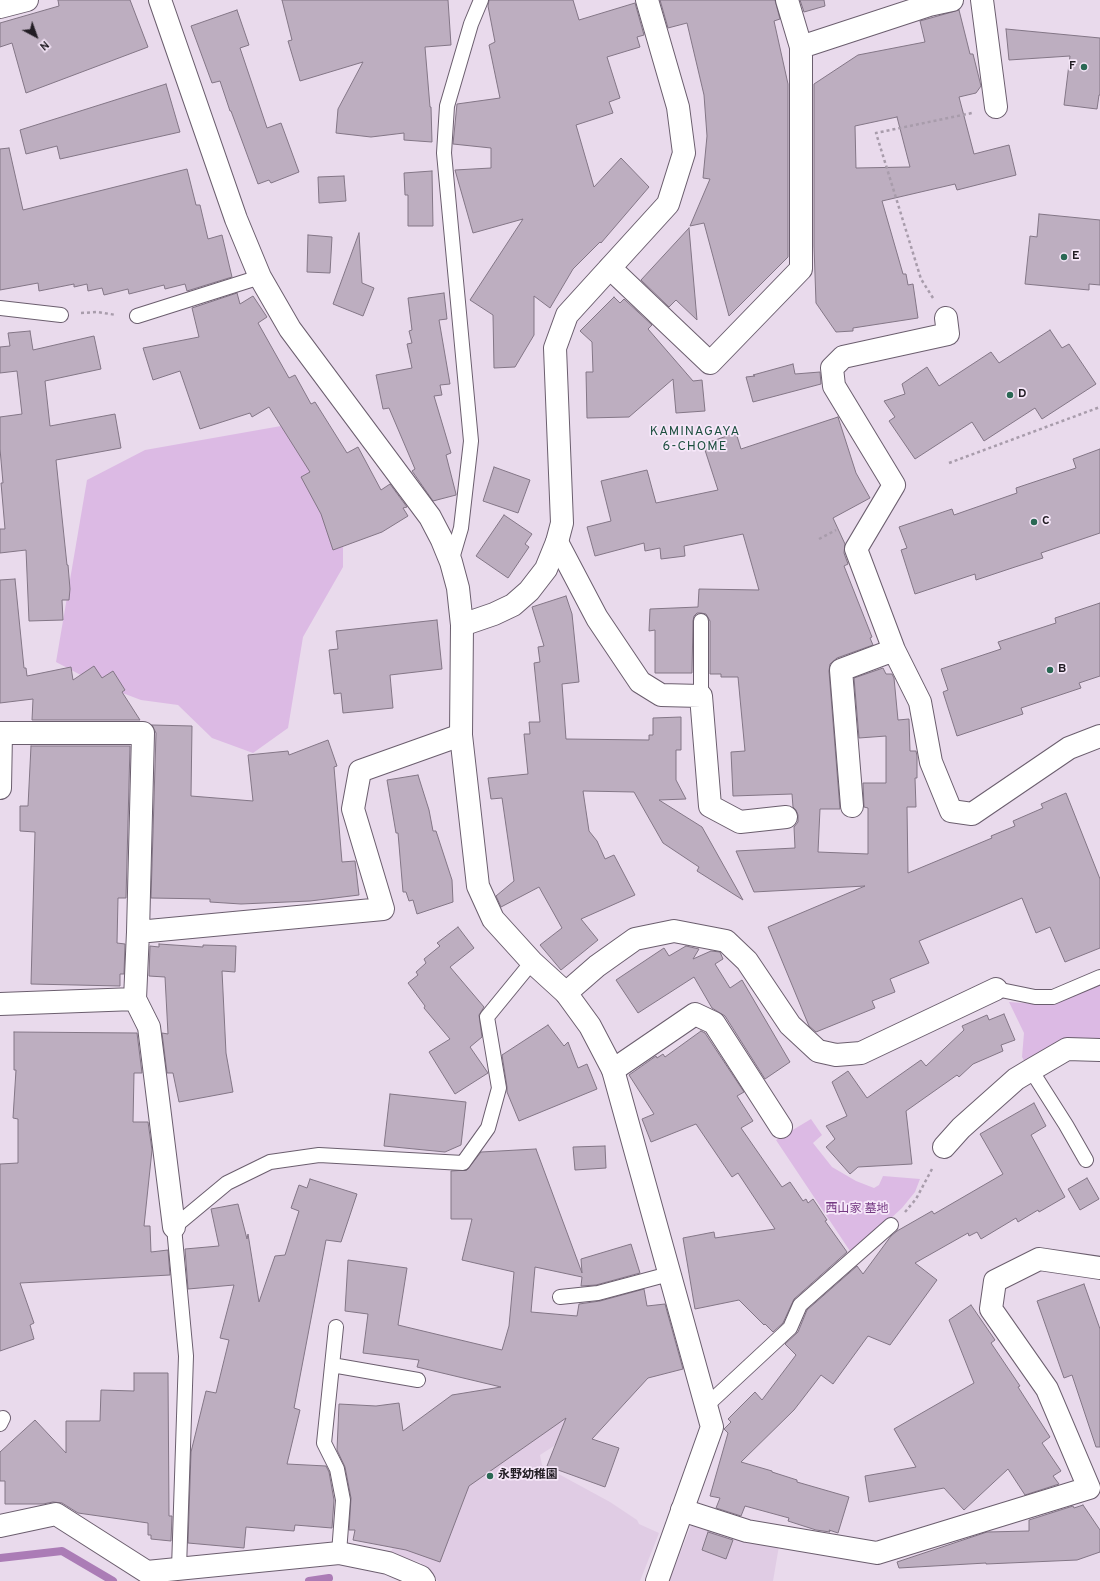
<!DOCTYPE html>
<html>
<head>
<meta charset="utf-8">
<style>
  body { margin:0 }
  #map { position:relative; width:1100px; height:1581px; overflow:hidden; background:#e9daec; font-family:Overpass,sans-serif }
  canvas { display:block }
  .north { position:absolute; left:16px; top:16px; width:40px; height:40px; -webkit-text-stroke:3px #f6e7f9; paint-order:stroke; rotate:139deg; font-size:11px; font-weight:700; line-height:16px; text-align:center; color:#221d24 }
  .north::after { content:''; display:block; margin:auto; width:14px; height:18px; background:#221d24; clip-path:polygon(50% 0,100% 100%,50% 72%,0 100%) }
</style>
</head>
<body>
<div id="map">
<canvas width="1100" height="1581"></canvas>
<div class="north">N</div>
</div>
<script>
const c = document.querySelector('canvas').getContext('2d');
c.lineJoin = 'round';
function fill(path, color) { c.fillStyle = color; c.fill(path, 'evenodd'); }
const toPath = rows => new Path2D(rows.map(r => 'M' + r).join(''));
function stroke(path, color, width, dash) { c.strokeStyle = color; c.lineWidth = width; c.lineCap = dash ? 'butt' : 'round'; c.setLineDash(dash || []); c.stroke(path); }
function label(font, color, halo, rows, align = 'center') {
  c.font = font + ' Overpass,"Noto Sans JP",sans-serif'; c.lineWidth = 3.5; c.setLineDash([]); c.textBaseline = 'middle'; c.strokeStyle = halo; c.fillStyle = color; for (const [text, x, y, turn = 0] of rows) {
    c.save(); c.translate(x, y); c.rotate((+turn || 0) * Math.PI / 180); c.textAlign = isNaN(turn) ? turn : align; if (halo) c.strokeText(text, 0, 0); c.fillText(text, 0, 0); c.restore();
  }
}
fill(toPath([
  [532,1371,580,1429,540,1455,542,1465,610,1502,637,1520,639,1524,659,1533,640,1581,438,1581,420,1562,390,1555,413,1492],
  [693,1521,779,1546,773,1581,669,1581]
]), '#e0cce4');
fill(toPath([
  [281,426,343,510,343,567,303,637,288,728,253,753,212,738,178,705,141,700,96,683,56,662,87,480,145,450],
  [1100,982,1100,1043,1026,1064,1022,1057,1024,1033,1009,1002,1050,1005],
  [811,1119,822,1135,813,1143,832,1167,856,1181,874,1188,879,1185,883,1176,920,1179,915,1192,902,1208,852,1254,776,1140]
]), '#dcbae4');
stroke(toPath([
  [0,1558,62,1551,113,1581],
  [309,1581,329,1578]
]), '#ab7cb6', 8);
const building = toPath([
  [58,0,130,0,148,47,26,93,12,43,0,47,0,23,59,6,58,0],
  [282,0,448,0,451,45,425,47,430,107,431,107,432,142,404,140,404,133,371,137,336,133,338,109,363,62,300,81,288,41,292,40,282,0],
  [489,0,573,0,579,20,635,3,644,35,637,37,640,47,607,57,620,98,609,102,613,113,576,125,594,187,621,158,649,187,601,243,600,242,573,269,550,308,534,296,534,335,515,367,494,368,493,315,470,300,523,219,473,233,455,170,491,168,491,148,453,144,457,104,500,98,489,45,495,42,488,6,489,0],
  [660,0,775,0,780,19,774,21,788,84,788,257,729,316,704,223,690,226,710,179,703,178,707,136,704,95,687,23,668,28,660,0],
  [800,0,824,0,825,6,804,12,800,0],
  [237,10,249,45,240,48,267,128,281,123,299,172,271,183,269,180,258,184,231,111,230,111,220,81,212,83,191,26,237,10],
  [959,10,970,54,973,54,981,86,976,93,959,97,974,154,1009,145,1016,175,957,190,955,184,882,201,903,274,906,274,908,285,913,284,918,318,853,328,853,331,836,332,816,303,814,246,814,84,858,55,925,42,920,21,959,10],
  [897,117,910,167,856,168,855,126,897,117],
  [1006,29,1100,38,1100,95,1099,95,1097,109,1064,105,1070,56,1009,60,1006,29],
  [166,84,180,132,60,159,57,146,26,154,20,130,166,84],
  [9,148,23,210,187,169,196,205,200,205,208,239,222,235,232,277,187,291,185,284,165,289,164,285,129,294,128,289,104,295,102,288,88,291,87,284,74,287,74,284,39,291,38,283,0,290,0,149,9,148],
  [432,171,433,226,408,226,408,195,405,195,404,173,432,171],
  [344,176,346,201,319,203,318,177,344,176],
  [1039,214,1100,220,1100,285,1089,284,1089,290,1025,284,1030,236,1037,237,1039,214],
  [689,228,697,320,676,300,669,307,641,280,689,228],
  [359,233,362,283,374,288,363,316,333,304,359,233],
  [308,235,332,237,330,273,307,272,308,235],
  [237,293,240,304,253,296,267,317,258,323,289,378,295,375,311,404,315,402,347,453,358,447,381,490,390,484,407,507,403,508,408,516,382,532,333,550,321,514,301,477,310,472,269,407,252,417,250,413,200,429,180,371,153,380,143,348,199,337,192,308,237,293],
  [444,293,447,319,439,320,450,384,440,385,442,395,434,396,451,453,446,455,456,494,456,495,433,501,412,471,415,469,389,408,383,409,376,375,412,368,407,344,412,343,409,331,412,330,408,298,444,293],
  [614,297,620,303,624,299,652,325,648,329,693,381,702,380,705,411,676,413,673,379,629,417,587,418,586,372,593,372,592,342,580,331,614,297],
  [1050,330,1062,348,1069,344,1096,384,1042,419,1035,408,984,441,972,422,915,459,889,421,895,417,884,401,905,394,902,384,927,367,939,386,991,352,999,363,1050,330],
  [30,331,33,350,94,336,101,369,45,381,50,426,115,414,121,448,56,460,67,565,68,565,70,589,69,600,62,600,63,620,29,621,26,550,0,553,0,529,5,529,1,483,3,483,0,449,0,417,22,414,17,371,0,373,0,347,10,346,8,333,30,331],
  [793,364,795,374,820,372,821,384,753,402,746,377,755,376,753,375,793,364],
  [838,417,856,473,870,498,833,518,845,544,844,553,848,564,844,566,872,637,870,638,873,645,837,658,830,664,829,671,840,809,820,809,818,852,868,854,868,808,864,807,863,783,886,783,886,736,859,738,854,678,883,668,886,674,892,674,894,678,898,720,909,719,910,751,916,751,917,756,917,778,915,778,916,807,907,807,908,873,992,838,991,836,1015,826,1013,821,1043,808,1041,804,1066,793,1100,879,1100,948,1065,962,1050,927,1036,933,1022,898,919,941,929,963,890,979,895,992,872,1001,875,1008,816,1032,809,1026,768,927,865,886,754,892,736,851,795,848,794,827,798,822,798,815,796,810,793,807,792,794,733,796,731,752,745,751,738,677,721,677,721,674,710,674,710,621,706,614,701,613,697,613,694,616,693,621,692,673,655,673,655,630,649,631,650,609,698,607,699,589,759,590,743,534,684,546,685,556,661,559,660,548,645,551,644,543,595,556,587,527,611,521,601,481,647,470,656,503,718,490,703,444,736,433,741,449,838,417],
  [1100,449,1100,533,1041,553,1043,558,1015,567,976,580,975,574,915,594,901,550,907,548,899,527,952,509,954,515,1017,493,1016,488,1076,468,1073,459,1100,449],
  [494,467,530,480,518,513,483,501,494,467],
  [504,515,532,534,525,544,529,547,508,578,476,556,504,515],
  [15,579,24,668,26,668,27,676,71,667,73,680,94,666,102,678,113,671,125,690,122,692,140,720,32,720,33,699,0,703,0,580,15,579],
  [566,596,572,614,579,682,562,684,566,739,649,740,649,735,653,735,653,718,681,717,681,750,676,750,676,780,686,799,659,800,702,827,743,900,697,871,699,867,663,843,634,792,583,791,589,831,597,841,605,859,614,855,635,895,581,919,598,940,561,970,540,945,562,928,539,887,501,907,496,896,514,881,502,798,491,799,488,778,528,774,524,734,530,734,529,722,540,722,534,663,540,662,538,647,544,646,532,607,566,596],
  [1100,603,1100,676,1079,683,1081,688,1021,708,1023,714,957,736,943,692,948,690,941,669,1001,649,998,642,1056,623,1055,618,1100,603],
  [437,620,442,669,390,675,393,708,343,713,341,693,334,694,329,650,338,649,336,631,437,620],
  [152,725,192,726,191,796,253,801,248,755,288,751,289,755,328,740,337,766,334,767,342,862,355,861,359,895,310,901,241,904,210,902,210,899,151,898,156,733,152,725],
  [31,746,130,746,126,898,118,898,117,943,125,944,124,974,120,974,120,986,31,984,35,832,20,831,20,806,28,806,31,746],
  [418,775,429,810,433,831,436,831,452,880,453,902,417,914,413,900,409,901,406,892,403,892,398,833,396,833,387,780,418,775],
  [458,927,474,948,450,967,484,1007,479,1015,482,1037,470,1047,488,1073,455,1094,429,1052,450,1039,424,1008,425,1006,408,983,418,975,416,972,426,963,424,959,440,946,437,943,458,927],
  [159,944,203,947,203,945,236,946,235,972,222,971,226,1053,233,1092,179,1102,173,1073,167,1073,162,1033,168,1034,165,977,149,976,150,946,159,947,159,944],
  [686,946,699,949,693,959,711,951,720,952,723,959,715,964,730,988,742,980,790,1062,765,1079,725,1016,712,1008,694,977,638,1013,616,980,664,948,669,956,686,946],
  [1004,1014,1015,1040,1001,1045,1003,1051,973,1064,959,1077,957,1075,906,1111,912,1164,858,1167,850,1174,826,1147,835,1139,826,1126,847,1116,832,1082,848,1071,867,1098,921,1060,926,1066,964,1030,962,1026,987,1015,989,1020,1004,1014],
  [548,1025,564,1046,568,1042,578,1068,587,1064,597,1089,519,1121,507,1092,507,1087,502,1055,548,1025],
  [701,1031,705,1033,744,1092,737,1096,753,1121,741,1128,782,1187,790,1182,803,1201,806,1199,808,1203,813,1199,827,1220,825,1221,847,1252,794,1299,783,1323,773,1332,765,1324,764,1325,739,1300,695,1309,683,1238,714,1232,715,1238,775,1229,738,1173,732,1177,696,1124,651,1142,642,1119,654,1114,629,1075,656,1056,657,1058,663,1054,665,1057,701,1031],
  [14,1032,137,1033,142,1073,134,1073,133,1122,148,1122,152,1150,144,1226,150,1226,151,1252,168,1250,170,1275,20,1283,34,1323,30,1325,34,1339,0,1351,0,1164,18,1163,18,1119,13,1118,16,1070,14,1070,14,1032],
  [390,1094,466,1102,461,1145,445,1152,384,1146,390,1094],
  [1034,1103,1046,1126,1031,1135,1065,1197,1039,1212,1038,1210,1018,1222,1016,1218,981,1239,977,1232,969,1236,968,1233,915,1263,937,1280,890,1345,868,1336,833,1384,821,1375,794,1410,741,1462,772,1471,772,1472,797,1480,797,1482,849,1497,838,1533,829,1530,830,1532,816,1530,788,1521,789,1518,745,1506,741,1516,716,1508,720,1498,710,1496,728,1433,724,1429,731,1422,728,1419,755,1392,762,1400,796,1355,785,1344,798,1332,807,1310,857,1266,863,1274,891,1236,897,1231,932,1211,934,1214,1003,1174,980,1134,1034,1103],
  [605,1146,606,1168,575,1170,573,1147,605,1146],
  [536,1149,582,1273,581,1259,631,1244,640,1273,596,1285,581,1286,582,1277,535,1267,531,1312,577,1316,579,1304,600,1301,644,1289,647,1306,665,1304,683,1369,648,1378,592,1439,619,1448,605,1487,547,1466,566,1418,469,1486,440,1562,406,1550,353,1540,355,1530,349,1530,351,1498,345,1467,337,1450,339,1404,376,1406,399,1403,403,1431,452,1395,501,1387,417,1367,419,1360,363,1353,368,1314,345,1311,348,1260,407,1268,398,1325,502,1350,509,1326,514,1272,462,1260,472,1219,451,1219,451,1171,467,1170,481,1152,536,1149],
  [1087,1178,1099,1199,1080,1210,1068,1189,1087,1178],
  [310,1179,357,1194,341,1242,326,1240,294,1408,300,1410,287,1464,326,1466,329,1472,334,1500,332,1528,295,1525,294,1531,246,1527,244,1548,188,1543,191,1452,206,1391,216,1393,229,1340,220,1338,234,1285,188,1289,185,1249,219,1246,211,1209,238,1204,247,1239,248,1234,259,1302,275,1256,285,1255,299,1211,291,1208,299,1185,307,1188,310,1179],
  [1084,1284,1100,1329,1100,1447,1096,1447,1072,1375,1064,1378,1037,1301,1084,1284],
  [971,1305,995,1340,991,1343,1020,1386,1018,1387,1050,1437,1042,1443,1061,1471,1053,1476,1059,1484,1025,1495,1008,1469,964,1510,944,1488,869,1502,865,1476,916,1467,894,1429,974,1383,949,1320,971,1305],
  [134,1373,168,1373,169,1516,172,1516,171,1541,151,1539,151,1535,148,1535,148,1523,78,1513,62,1503,53,1502,43,1504,5,1504,5,1481,0,1481,0,1452,35,1420,66,1453,66,1421,100,1421,101,1390,134,1391,134,1373],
  [1083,1505,1100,1530,1100,1552,1077,1560,986,1564,986,1563,899,1568,897,1562,987,1532,1029,1531,1029,1520,1073,1506,1074,1508,1083,1505],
  [708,1532,733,1540,726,1559,702,1550,708,1532]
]);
fill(building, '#bdaec0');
stroke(building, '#837686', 1);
const lane = toPath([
  [0,308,61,315],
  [137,316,260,277],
  [451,562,461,528,471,441,444,153,447,106,471,24,481,0],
  [701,621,701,696],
  [996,989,1035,997,1053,997,1100,977],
  [1031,1070,1066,1125,1086,1160],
  [560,1297,598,1293,669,1274],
  [336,1327,324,1443,337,1469,343,1500,339,1553],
  [332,1365,418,1380],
  [706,1406,790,1328,800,1305,891,1225],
  [0,1424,3,1418],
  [179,1568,186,1356,174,1227,227,1183,270,1162,319,1155,463,1163,488,1128,499,1088,487,1017,532,962]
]);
const street = toPath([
  [982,0,996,107],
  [0,7,27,0],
  [801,47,929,5,952,0],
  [610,268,710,363,801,269,801,47,787,0],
  [946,318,948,334,843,357,832,368,834,386,894,485,856,549,894,650,920,702,931,762,951,811,972,814,1069,748,1100,736],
  [557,542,597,618,640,682,661,695,701,696,710,806,740,822,786,817],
  [0,733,143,733,138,932,135,999,0,1004],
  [0,788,1,733],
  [852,806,841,670,894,650],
  [138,932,383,909,353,809,360,771,461,735],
  [566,993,597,966,635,939,674,931,726,941,747,961,790,1025,818,1051,836,1055,861,1053,996,989],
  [135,999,149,1027,174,1227],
  [613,1070,695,1014,714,1023,781,1127],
  [944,1147,961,1128,1016,1079,1031,1070,1067,1049,1100,1050],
  [682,1510,747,1531,877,1553,1089,1488,1047,1389,991,1309,995,1281,1039,1259,1100,1268],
  [0,1526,56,1514,147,1572,339,1553,388,1563,421,1577,424,1581]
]);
const secondary = toPath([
  [160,0,236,219,260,277,290,329,430,517,442,540,451,562,458,588,462,625,461,735,478,886,493,919,532,962,566,993,590,1026,613,1070,712,1427,657,1581],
  [462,625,494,614,513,605,529,591,546,569,557,542,562,523,555,348,567,315,668,204,684,153,678,107,647,0]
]);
stroke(lane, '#6b5e6e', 16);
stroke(street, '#6b5e6e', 24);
stroke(secondary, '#6b5e6e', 24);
stroke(toPath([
  [933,298,921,279,876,133,972,113],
  [81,313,98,312,116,315],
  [949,463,1100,407],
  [819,539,836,530],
  [905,1212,916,1199,932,1169]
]), '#a89cab', 2.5, [3, 3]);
stroke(lane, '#fff', 14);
stroke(street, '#fff', 22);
stroke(secondary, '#fff', 22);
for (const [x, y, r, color] of [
  [1084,67,4,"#2a6854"],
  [1064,257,4,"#2a6854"],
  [1010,395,4,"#2a6854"],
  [1034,522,4,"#2a6854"],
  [1050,670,4,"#2a6854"],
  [490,1476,4,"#2a6854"]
]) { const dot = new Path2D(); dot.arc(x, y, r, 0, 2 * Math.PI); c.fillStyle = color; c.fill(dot); stroke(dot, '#f6e7f9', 1.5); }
label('bold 12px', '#221d24', '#f6e7f9', [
  ["F",1076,67,"right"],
  ["E",1072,257],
  ["D",1018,395],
  ["C",1042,522],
  ["B",1058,670],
  ["永野幼稚園",498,1476]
], 'left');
label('12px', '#743982', '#f6e7f9', [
  ["西山家 墓地",857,1210]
]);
c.letterSpacing = '1px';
label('13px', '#1e5040', '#f6e7f9', [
  ["KAMINAGAYA",695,432],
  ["6-CHOME",695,447]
]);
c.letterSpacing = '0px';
</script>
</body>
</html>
